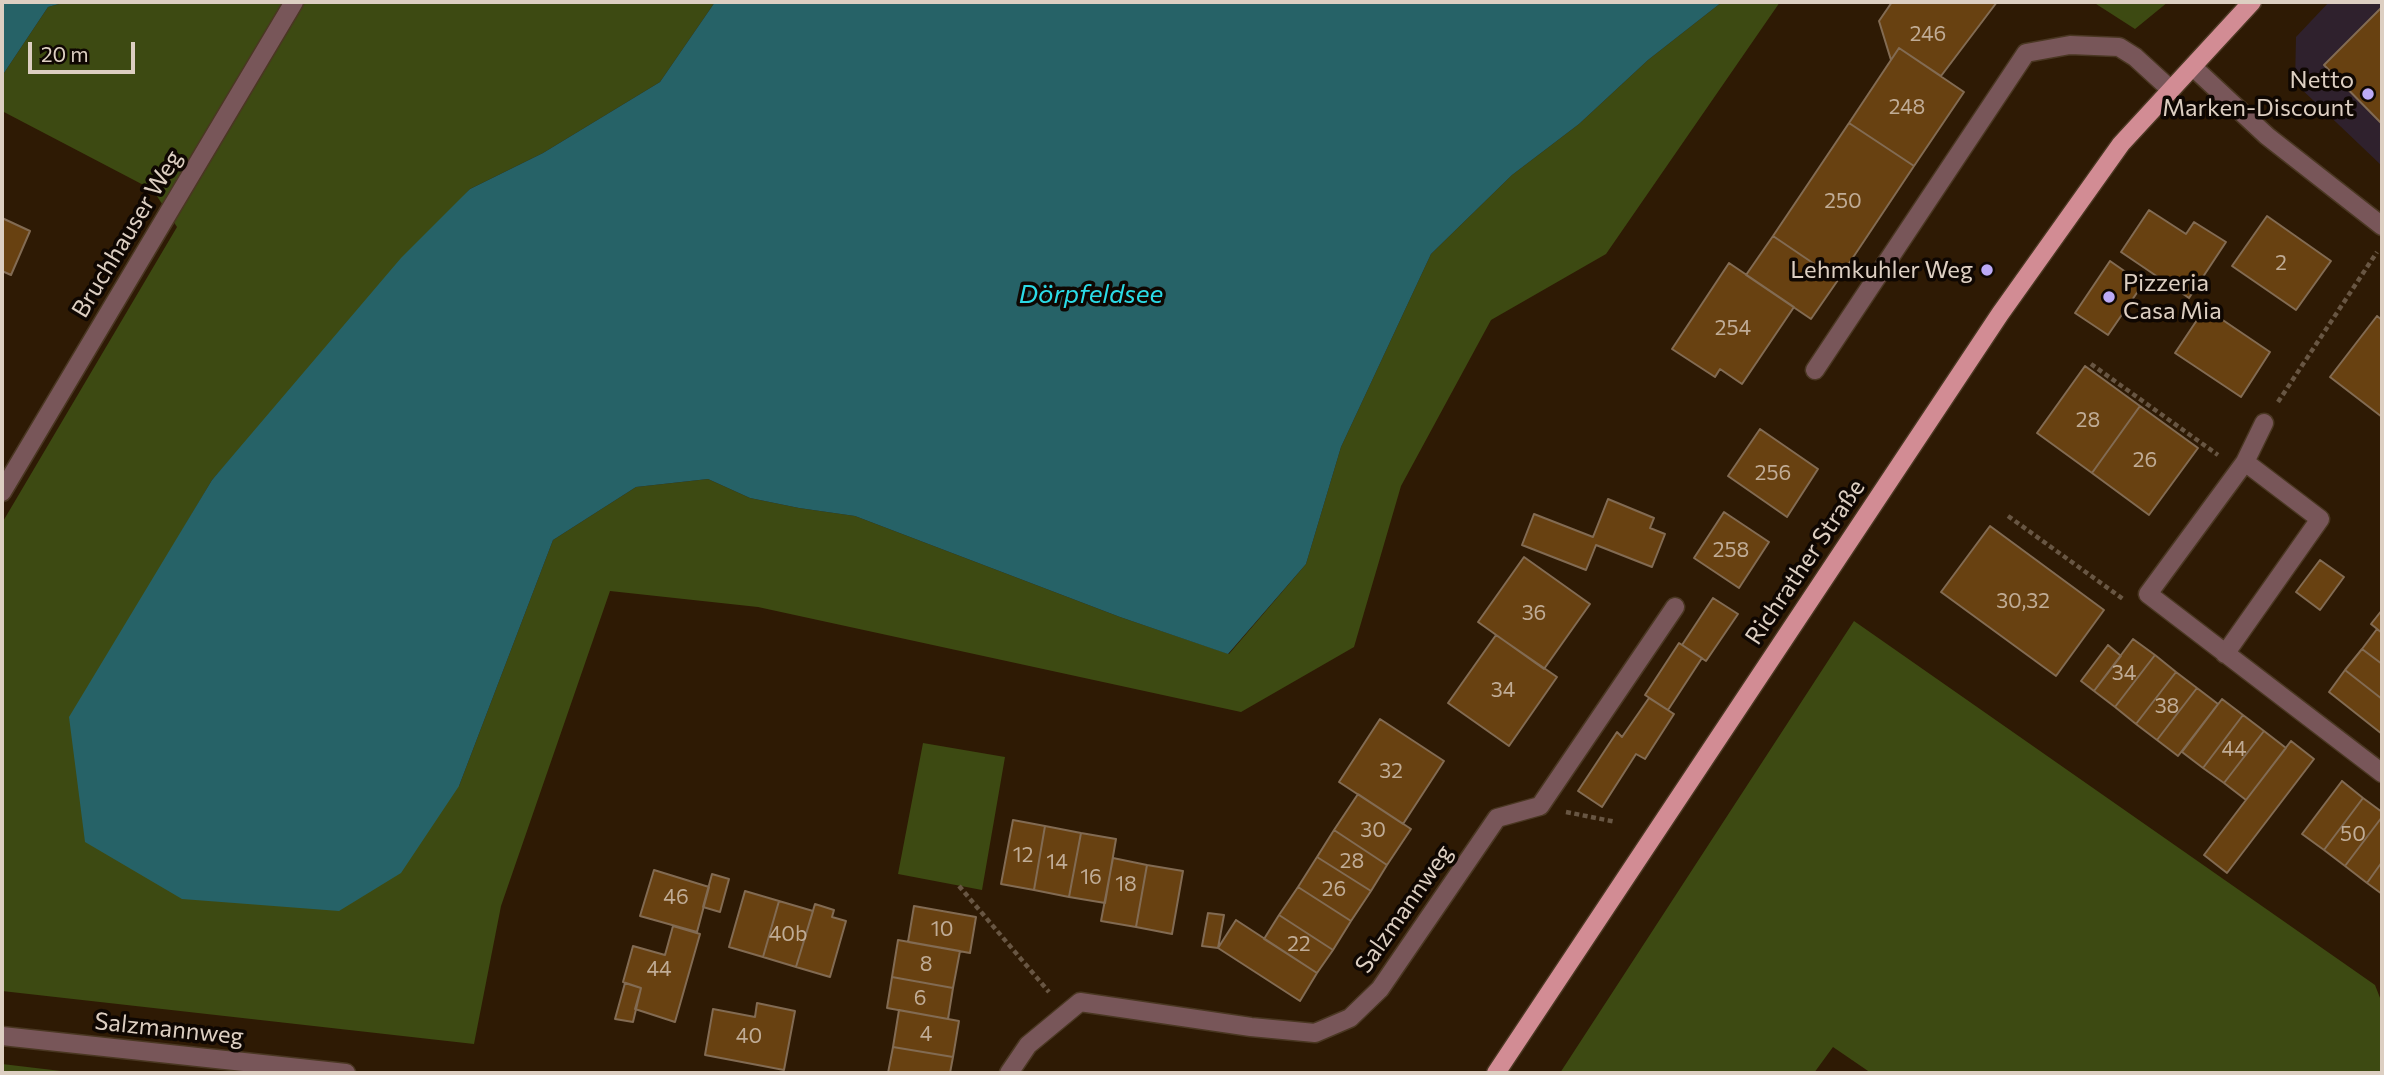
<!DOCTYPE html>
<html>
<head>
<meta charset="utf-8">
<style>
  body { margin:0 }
  #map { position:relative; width:2384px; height:1075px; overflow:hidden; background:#2e1a04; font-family:Commissioner,sans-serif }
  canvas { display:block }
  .frame { position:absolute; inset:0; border:4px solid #ddcfc2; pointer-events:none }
  .scale { position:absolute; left:28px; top:42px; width:107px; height:32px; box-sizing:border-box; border:4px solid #ddcfc2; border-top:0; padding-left:9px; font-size:21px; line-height:24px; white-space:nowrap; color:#ddcfc2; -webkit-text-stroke:5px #0f0702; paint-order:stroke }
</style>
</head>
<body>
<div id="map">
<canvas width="2384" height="1075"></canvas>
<div class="frame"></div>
<div class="scale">20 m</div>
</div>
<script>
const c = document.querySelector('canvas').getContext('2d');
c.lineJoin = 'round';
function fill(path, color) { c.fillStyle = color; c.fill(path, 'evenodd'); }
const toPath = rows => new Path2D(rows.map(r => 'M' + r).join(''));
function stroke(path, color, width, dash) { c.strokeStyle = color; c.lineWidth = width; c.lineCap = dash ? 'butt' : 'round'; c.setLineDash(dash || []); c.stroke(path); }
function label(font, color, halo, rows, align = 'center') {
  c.font = font + ' Commissioner,sans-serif'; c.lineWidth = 7; c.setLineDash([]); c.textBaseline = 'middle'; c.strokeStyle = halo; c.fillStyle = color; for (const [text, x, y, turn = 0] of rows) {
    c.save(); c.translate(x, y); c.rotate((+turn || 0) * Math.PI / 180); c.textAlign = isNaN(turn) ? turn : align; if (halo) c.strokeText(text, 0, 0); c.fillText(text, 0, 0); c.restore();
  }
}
fill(toPath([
  [2329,2,2382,2,2382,166,2295,83,2296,37]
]), '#2f212d');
fill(toPath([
  [66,2,715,2,660,82,543,153,470,189,212,480,163,563,459,786,553,540,636,487,708,479,750,498,799,508,855,516,1120,617,1229,654,1306,564,1341,447,1431,254,1512,175,1579,124,1648,60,1722,2,1780,2,1606,254,1491,320,1401,486,1354,647,1241,712,758,607,610,591,501,906,474,1044,2,991,2,523,177,227,153,190,2,111,2,76,48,7],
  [2093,2,2168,2,2135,29],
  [1854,621,2375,985,2382,1003,2382,1073,1871,1073,1833,1047,1814,1073,1560,1073],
  [923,743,1005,757,982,890,898,874],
  [2,1064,78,1073,2,1073]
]), '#3d4a12');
fill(toPath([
  [2,2,66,2,48,7,2,76],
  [715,2,1722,2,1648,60,1579,124,1512,175,1431,254,1341,447,1306,564,1228,654,1120,617,855,516,799,508,750,498,708,479,636,487,553,540,459,786,401,873,339,911,182,899,85,842,69,717,212,480,401,258,470,189,543,153,660,82]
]), '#266267');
const building = toPath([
  [1892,2,1997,2,1941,76,1899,48,1891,60,1879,21,1892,2],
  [2382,7,2382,124,2324,65,2382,7],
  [1899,48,1964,92,1914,166,1849,123,1899,48],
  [1849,123,1914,166,1838,280,1773,236,1849,123],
  [2149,210,2186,234,2194,222,2226,242,2189,298,2121,252,2149,210],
  [2267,216,2331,261,2296,310,2232,266,2267,216],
  [2,218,30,231,11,275,2,271,2,218],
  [1773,236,1838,280,1811,319,1746,275,1773,236],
  [2110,261,2143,284,2108,335,2075,313,2110,261],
  [1729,263,1794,307,1742,384,1720,369,1715,377,1672,349,1729,263],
  [2205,308,2270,352,2241,397,2175,353,2205,308],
  [2377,316,2382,320,2382,417,2330,377,2377,316],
  [2085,366,2140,406,2092,473,2037,433,2085,366],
  [2140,406,2198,448,2149,515,2092,473,2140,406],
  [1760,429,1818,469,1787,517,1728,476,1760,429],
  [1608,499,1654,518,1650,528,1665,534,1652,567,1596,545,1586,570,1522,545,1534,514,1593,537,1608,499],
  [1724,512,1769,542,1739,588,1694,558,1724,512],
  [1990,526,2104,610,2056,676,1941,592,1990,526],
  [1524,557,1590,604,1544,669,1478,622,1524,557],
  [2320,560,2344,577,2320,610,2296,592,2320,560],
  [1713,598,1738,614,1706,661,1682,645,1713,598],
  [2382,610,2382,633,2371,624,2382,610],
  [2377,629,2382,633,2382,664,2362,649,2377,629],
  [1496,635,1557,677,1509,746,1448,703,1496,635],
  [2133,639,2155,655,2115,707,2094,691,2133,639],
  [1679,643,1702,658,1668,710,1645,695,1679,643],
  [2108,645,2121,656,2094,691,2081,681,2108,645],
  [2362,649,2382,664,2382,699,2345,670,2362,649],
  [2155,655,2176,672,2136,724,2115,707,2155,655],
  [2345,670,2382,699,2382,734,2329,692,2345,670],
  [2176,672,2197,688,2157,740,2136,724,2176,672],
  [2197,688,2218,704,2178,756,2157,740,2197,688],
  [1649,698,1674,714,1645,759,1636,754,1602,807,1578,791,1617,732,1622,737,1649,698],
  [2222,699,2243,715,2203,768,2182,752,2222,699],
  [2243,715,2264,731,2224,783,2203,768,2243,715],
  [1380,719,1444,761,1403,824,1339,782,1380,719],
  [2264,731,2286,748,2246,800,2224,783,2264,731],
  [2291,741,2314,759,2227,873,2204,855,2291,741],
  [2342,781,2363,798,2324,850,2302,834,2342,781],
  [1358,794,1411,829,1387,865,1334,830,1358,794],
  [2363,798,2382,812,2382,817,2345,866,2324,850,2363,798],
  [2382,817,2382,862,2367,883,2345,866,2382,817],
  [1013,820,1045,826,1034,890,1001,884,1013,820],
  [1045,826,1081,833,1069,897,1034,890,1045,826],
  [1334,830,1387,865,1371,891,1317,857,1334,830],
  [1081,833,1116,839,1105,903,1069,897,1081,833],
  [1317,857,1371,891,1351,921,1298,887,1317,857],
  [1113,858,1147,865,1136,927,1101,921,1113,858],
  [2382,862,2382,894,2367,883,2382,862],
  [1147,865,1183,871,1172,934,1136,927,1147,865],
  [654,870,709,887,697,932,640,916,654,870],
  [712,874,729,879,720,912,703,907,712,874],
  [1298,887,1351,921,1333,950,1279,915,1298,887],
  [745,891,779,901,763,957,729,947,745,891],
  [779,901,813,911,796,967,763,957,779,901],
  [815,904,834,910,832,917,846,921,830,977,796,967,815,904],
  [914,906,976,917,970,953,908,942,914,906],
  [1208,913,1224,915,1218,948,1202,946,1208,913],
  [1279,915,1333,950,1317,973,1264,939,1279,915],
  [1236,920,1317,973,1300,1001,1218,948,1236,920],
  [673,926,700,934,675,1022,635,1009,641,988,623,982,633,946,665,955,673,926],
  [898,940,960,951,953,988,892,977,898,940],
  [892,977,953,988,948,1019,887,1008,892,977],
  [625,983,641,988,633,1022,615,1019,625,983],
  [757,1003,795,1011,784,1070,705,1055,713,1009,755,1017,757,1003],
  [899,1010,959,1021,953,1057,893,1047,899,1010],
  [893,1047,953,1057,950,1073,888,1073,893,1047]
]);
fill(building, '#684111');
stroke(building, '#826b53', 2);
const minor = toPath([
  [2193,67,2267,136,2382,226],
  [1815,370,2026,53,2070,45,2119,47,2135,57,2170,89],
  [2264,423,2245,462,2148,594,2382,773],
  [2,492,294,2],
  [2225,654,2320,519,2245,462],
  [2,1036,346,1073],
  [1009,1073,1028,1045,1080,1002,1251,1027,1315,1033,1350,1018,1380,989,1497,818,1540,806,1675,607]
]);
const major = toPath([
  [1496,1073,2000,314,2121,144,2252,2]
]);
stroke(minor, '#4a3722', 21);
stroke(major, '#4a3722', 21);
stroke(toPath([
  [2091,364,2218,455],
  [2278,402,2377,252],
  [2008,516,2123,599],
  [1566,812,1616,822],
  [959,886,1049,992]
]), '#685643', 4.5, [5, 3.5]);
stroke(minor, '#785659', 18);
stroke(major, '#d28c94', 18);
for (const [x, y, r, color] of [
  [2368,94,7,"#bcaaf6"],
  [1987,270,7,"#bcaaf6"],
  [2109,297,7,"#bcaaf6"]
]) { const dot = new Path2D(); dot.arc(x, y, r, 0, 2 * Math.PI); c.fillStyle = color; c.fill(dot); stroke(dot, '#0f0702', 2.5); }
label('21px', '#c0ac96', null, [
  ["246",1928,34],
  ["248",1907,107],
  ["250",1843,201],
  ["2",2281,263],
  ["254",1733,328],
  ["28",2088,420],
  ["26",2145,460],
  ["256",1773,473],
  ["258",1731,550],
  ["30,32",2023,601],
  ["36",1534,613],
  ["34",2124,673],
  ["34",1503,690],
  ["38",2167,706],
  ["44",2234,749],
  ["32",1391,771],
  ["30",1373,830],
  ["50",2353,834],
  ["12",1023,855],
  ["28",1352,861],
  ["14",1057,862],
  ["16",1091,877],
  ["18",1126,884],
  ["26",1334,889],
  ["46",676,897],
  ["10",942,929],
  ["40b",788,934],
  ["22",1299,944],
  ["8",926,964],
  ["44",659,969],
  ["6",920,998],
  ["4",926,1034],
  ["40",749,1036]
]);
label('24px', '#ddcfc2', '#0f0702', [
  ["Netto",2354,80],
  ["Marken-Discount",2354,108],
  ["Lehmkuhler Weg",1973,270],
  ["Pizzeria",2123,283,"left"],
  ["Casa Mia",2123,311,"left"]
], 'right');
label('24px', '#ddcfc2', '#0f0702', [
  ["Bruchhauser Weg",127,234,-59],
  ["Richrather Straße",1805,562,-56],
  ["Salzmannweg",1404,909,-55],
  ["Salzmannweg",169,1029,6]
]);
label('italic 26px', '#2bdbe7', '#0f0702', [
  ["Dörpfeldsee",1091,294]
]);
</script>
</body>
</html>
